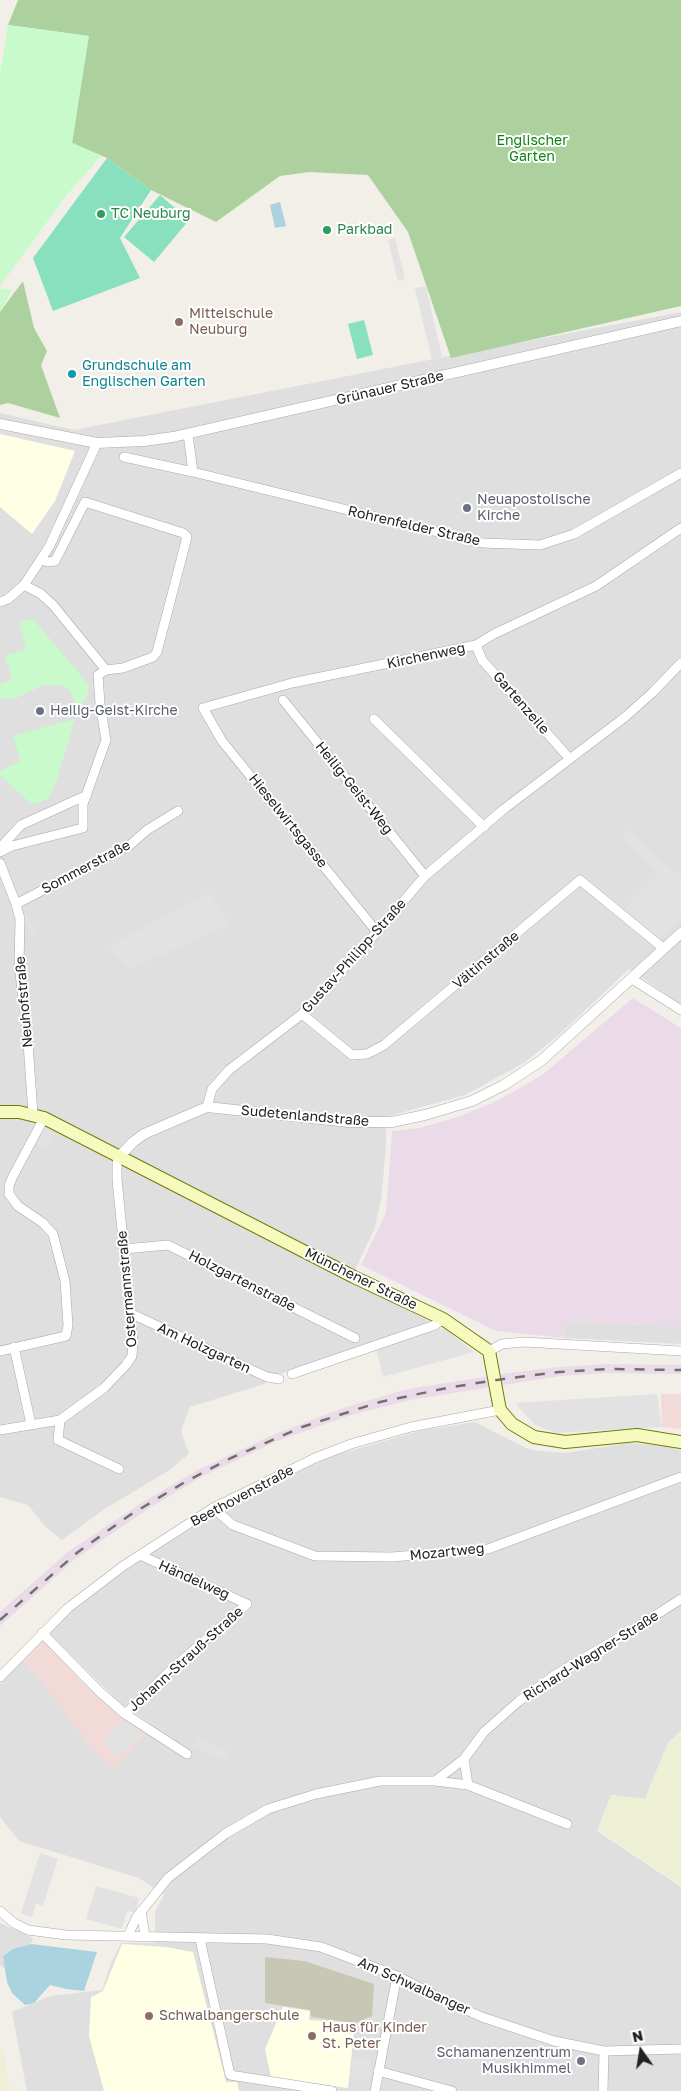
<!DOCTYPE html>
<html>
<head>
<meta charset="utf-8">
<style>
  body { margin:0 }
  #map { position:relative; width:681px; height:2091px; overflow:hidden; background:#f2efe9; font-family:"Golos Text",sans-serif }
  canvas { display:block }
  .north { position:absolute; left:616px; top:2026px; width:50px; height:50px; -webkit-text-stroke:4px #fff; paint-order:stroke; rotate:347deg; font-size:14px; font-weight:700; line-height:20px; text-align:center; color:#222 }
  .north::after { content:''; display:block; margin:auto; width:18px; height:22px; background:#222; clip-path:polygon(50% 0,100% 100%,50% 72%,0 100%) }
</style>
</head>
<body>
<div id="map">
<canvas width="681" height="2091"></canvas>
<div class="north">N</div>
</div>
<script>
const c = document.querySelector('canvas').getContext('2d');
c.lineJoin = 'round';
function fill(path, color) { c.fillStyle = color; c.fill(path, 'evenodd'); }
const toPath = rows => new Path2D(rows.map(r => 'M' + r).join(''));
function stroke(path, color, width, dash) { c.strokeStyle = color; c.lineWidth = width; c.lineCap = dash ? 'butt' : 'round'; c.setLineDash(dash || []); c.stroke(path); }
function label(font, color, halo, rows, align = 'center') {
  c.font = font + ' "Golos Text",sans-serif'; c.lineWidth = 4; c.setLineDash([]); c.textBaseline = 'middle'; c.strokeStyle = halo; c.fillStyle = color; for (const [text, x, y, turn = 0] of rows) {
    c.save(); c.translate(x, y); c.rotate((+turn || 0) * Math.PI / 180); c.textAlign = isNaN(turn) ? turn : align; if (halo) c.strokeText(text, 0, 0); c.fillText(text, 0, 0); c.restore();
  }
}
fill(toPath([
  [681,312,681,1004,629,969,560,1034,524,1063,465,1095,386,1117,386,1147,381,1200,375,1227,350,1281,431,1322,277,1375,264,1384,190,1407,181,1431,189,1454,168,1471,103,1510,62,1540,44,1525,28,1505,0,1497,0,413,74,430,449,356],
  [566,1322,681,1326,681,1344,564,1338],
  [475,1422,526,1448,539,1451,566,1453,628,1443,665,1446,681,1450,681,1731,668,1743,645,1799,611,1795,597,1831,681,1887,681,2091,27,2091,12,2012,50,1996,102,1990,111,1963,121,1943,155,1943,155,1912,164,1895,139,1878,19,1841,0,1817,0,1684,22,1659,39,1678,147,1734,151,1724,121,1704,49,1633,61,1620,113,1578,159,1547,212,1515,269,1486,332,1456,419,1431],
  [0,1923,33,1938,31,1944,13,1949,3,1956,5,1969,0,1965]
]), '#e0dfdf');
fill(toPath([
  [661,1394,681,1394,681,1429,662,1427],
  [39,1641,45,1641,80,1680,121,1716,147,1734,114,1769,87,1743,39,1678,22,1659]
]), '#f2dad9');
fill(toPath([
  [633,998,681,1028,681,1326,566,1322,564,1338,496,1331,361,1265,386,1213,392,1131,419,1128,458,1117,499,1100,542,1075],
  [608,1364,681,1365,681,1374,608,1373,560,1376,410,1400,348,1416,277,1441,201,1477,145,1511,75,1559,0,1626,0,1612,69,1551,141,1503,198,1470,275,1434,346,1407,408,1389,509,1373,559,1367]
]), '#ebdbe8');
fill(toPath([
  [0,434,75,451,55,501,32,534,0,507],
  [122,1944,166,1947,193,1952,226,2082,237,2082,239,2091,104,2091,89,2036,91,1997,103,1991],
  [283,2007,310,2011,309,2020,355,2023,348,2088,271,2077,265,2049]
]), '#ffffe5');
fill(toPath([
  [265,1957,304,1961,374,1984,372,2016,355,2023,311,2017,310,2010,265,2003]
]), '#c7c7b4');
fill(toPath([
  [681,1731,681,1886,599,1831,611,1795,645,1799,668,1743],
  [4,2050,10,2091,0,2091,0,2051]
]), '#eef0d5');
fill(toPath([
  [18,0,681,0,681,306,451,358,408,232,368,175,309,172,280,176,216,222,151,190,107,158,72,143,88,36,8,25],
  [23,281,34,328,47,351,41,365,60,418,8,403,0,405,0,312]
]), '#add19e');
fill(toPath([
  [8,25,89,36,72,143,101,156,67,195,0,286,0,74],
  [0,288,12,290,0,312],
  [33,619,89,685,86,700,77,705,69,690,60,685,41,686,14,699,0,699,0,684,12,680,5,656,26,650,19,622],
  [75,719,57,779,49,798,39,803,30,803,0,775,0,771,21,761,13,736]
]), '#c8facc');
fill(toPath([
  [107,158,151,190,120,238,140,278,53,311,33,258],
  [160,195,189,220,154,262,124,237],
  [364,320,373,355,357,359,348,324]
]), '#88e0be');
fill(toPath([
  [395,238,405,279,398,281,388,240],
  [426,286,442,357,432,360,415,288],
  [627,829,681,877,681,917,659,940,624,909,658,872,623,840,624,832],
  [209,892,230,925,129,969,108,947],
  [26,912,37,932,33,934,21,914],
  [41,1125,54,1134,46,1148,32,1140],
  [444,1328,474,1352,383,1377,376,1348],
  [657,1394,662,1427,556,1433,535,1425,515,1403],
  [124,1721,144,1734,117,1757,103,1740],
  [197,1737,228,1751,225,1760,193,1746],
  [40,1853,58,1859,43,1906,36,1904,32,1917,21,1913],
  [96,1886,139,1898,135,1913,127,1911,122,1929,86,1919],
  [353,2057,371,2059,369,2080,350,2078]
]), '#e2e2e2');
fill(toPath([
  [280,202,286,226,275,228,270,205],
  [31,1944,97,1952,84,1991,66,1989,50,1985,34,2003,25,2005,12,1993,7,1982,3,1956,13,1949]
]), '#aad3df');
const minor = toPath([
  [188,434,193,472,482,543,540,545,574,534,681,473],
  [124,457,193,472],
  [24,585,41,594,53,605,106,670],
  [0,602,8,599,24,585,49,547,97,443],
  [476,645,482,660,570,759],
  [283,700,425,876],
  [374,719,484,827],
  [0,848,21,825,87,795],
  [0,852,12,846,83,828,83,804,106,740,100,704,98,675,106,670,123,668,153,657,157,652,187,537,183,533,85,502,55,561,47,562,41,559],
  [0,863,16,904,20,919,19,966,27,1029,33,1114],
  [16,904,130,845,147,830,178,811],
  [377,932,222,741,203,708,292,683,476,645,494,634,596,586,681,528],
  [632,979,681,1010],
  [302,1014,352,1055,367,1054,384,1045,580,880,663,948],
  [207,1107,212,1089,229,1070,302,1014,377,932,425,876,504,809,625,717,652,693,681,663],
  [124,1249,168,1245,355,1338],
  [130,1313,267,1377,279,1379],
  [14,1347,31,1424],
  [0,1351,66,1336,68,1325,65,1281,53,1234,43,1223,18,1206,9,1194,9,1186,12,1178,44,1118],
  [489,1351,502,1344,524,1342,681,1351],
  [292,1374,435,1325,443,1319],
  [60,1420,58,1440,119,1469],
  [0,1430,60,1420,104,1388,126,1365,132,1356,133,1343,117,1179,117,1163,119,1157],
  [213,1508,233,1525,315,1556,392,1557,488,1549,681,1477],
  [42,1633,100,1692,125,1714,187,1754],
  [0,1677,68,1608,123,1566,213,1508,315,1458,351,1444,411,1427,500,1410],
  [125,1714,173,1668,247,1604,140,1555],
  [464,1759,468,1785],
  [435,1781,464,1759,484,1732,519,1701,555,1675,637,1627,681,1599],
  [0,1911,14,1923,28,1930,66,1935,267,1939,321,1947,397,1976,448,2002,482,2017,554,2041,604,2051,681,2049],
  [141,1911,145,1936],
  [128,1936,136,1918,168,1878,225,1834,268,1809,316,1794,380,1781,435,1781,468,1785,567,1824],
  [200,1939,230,2075,332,2091],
  [378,2071,452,2091],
  [375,2091,397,1976],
  [603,2091,604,2051]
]);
const tertiary = toPath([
  [0,424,97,443,144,441,173,437,681,321],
  [119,1157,133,1142,144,1134,207,1107,349,1122,392,1122,425,1115,472,1101,504,1085,542,1060,681,933]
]);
const secondary = toPath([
  [0,1112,19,1112,44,1118,354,1277,443,1319,489,1351,500,1410,512,1424,534,1437,565,1442,637,1435,681,1442]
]);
stroke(minor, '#a9a9a9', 10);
stroke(tertiary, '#a9a9a9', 11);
stroke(secondary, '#707d05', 14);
stroke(minor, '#fff', 9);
stroke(tertiary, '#fff', 10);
stroke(secondary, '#f7fabf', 12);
stroke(toPath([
  [0,1620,78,1552,130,1515,185,1482,231,1458,302,1427,380,1402,452,1387,510,1378,559,1372,608,1369,681,1370]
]), '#707070', 2.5, [10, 10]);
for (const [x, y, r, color] of [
  [101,214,5,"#2e9e5b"],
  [327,230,5,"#2e9e5b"],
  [179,322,5,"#8d6e63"],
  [72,374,5,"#0f9aa8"],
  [467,508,5,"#6b7280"],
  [40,711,5,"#6b7280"],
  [149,2016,5,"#8d6e63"],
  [312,2036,5,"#8d6e63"],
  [581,2061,5,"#6b7280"]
]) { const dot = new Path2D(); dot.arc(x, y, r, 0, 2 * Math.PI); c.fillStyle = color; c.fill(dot); stroke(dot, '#fff', 2); }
label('14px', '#0c8416', '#fff', [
  ["Englischer",532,141],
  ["Garten",532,157]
]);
label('14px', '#27864d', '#fff', [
  ["TC Neuburg",111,214],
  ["Parkbad",337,230]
], 'left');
label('14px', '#785e54', '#fff', [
  ["Mittelschule",189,314],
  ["Neuburg",189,330],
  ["Schwalbangerschule",159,2016],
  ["Haus für Kinder",322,2028],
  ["St. Peter",322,2044]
], 'left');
label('14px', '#0d838f', '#fff', [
  ["Grundschule am",82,366],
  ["Englischen Garten",82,382]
], 'left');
label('14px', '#222', '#fff', [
  ["Grünauer Straße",390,388,-13],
  ["Rohrenfelder Straße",414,526,13],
  ["Kirchenweg",426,656,-12],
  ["Gartenzeile",521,703,49],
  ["Heilig-Geist-Weg",354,788,51],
  ["Hieselwirtsgasse",288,821,51],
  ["Sommerstraße",86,867,-28],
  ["Gustav-Philipp-Straße",354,956,-48],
  ["Vältinstraße",486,960,-40],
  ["Neuhofstraße",24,1002,-95],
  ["Sudetenlandstraße",305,1116,5],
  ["Münchener Straße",361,1279,26],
  ["Holzgartenstraße",242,1281,27],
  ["Ostermannstraße",127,1289,-95],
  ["Am Holzgarten",204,1348,25],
  ["Beethovenstraße",242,1496,-28],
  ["Mozartweg",447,1552,-6],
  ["Händelweg",194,1580,24],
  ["Richard-Wagner-Straße",591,1656,-32],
  ["Johann-Strauß-Straße",186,1659,-42],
  ["Am Schwalbanger",414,1986,24]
]);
label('14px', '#5b616d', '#fff', [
  ["Neuapostolische",477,500],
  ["Kirche",477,516],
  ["Heilig-Geist-Kirche",50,711],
  ["Schamanenzentrum",571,2053,"right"],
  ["Musikhimmel",571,2069,"right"]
], 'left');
</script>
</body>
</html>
